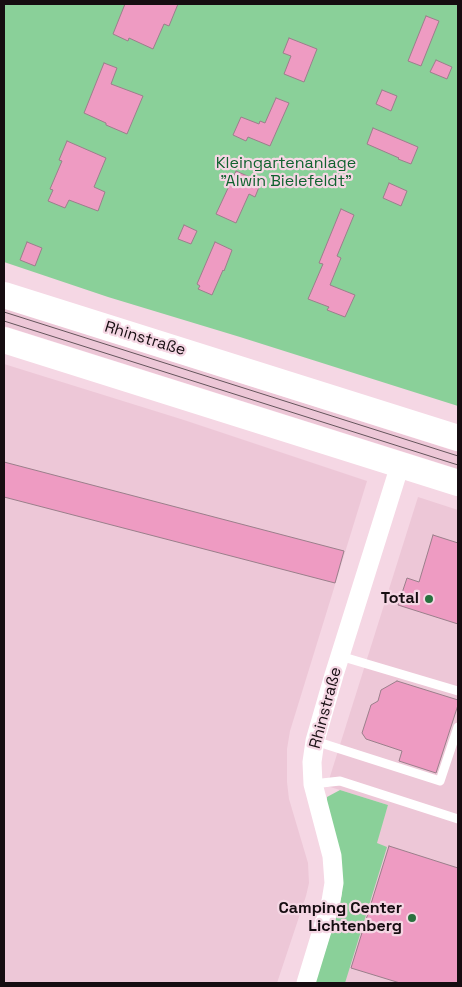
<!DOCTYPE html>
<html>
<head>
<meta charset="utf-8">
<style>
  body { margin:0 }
  #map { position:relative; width:462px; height:987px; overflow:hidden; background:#f5d7e4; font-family:"Space Grotesk",sans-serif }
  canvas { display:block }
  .frame { position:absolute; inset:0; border:5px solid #160d11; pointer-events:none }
</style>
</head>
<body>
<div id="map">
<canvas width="462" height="987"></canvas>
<div class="frame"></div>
</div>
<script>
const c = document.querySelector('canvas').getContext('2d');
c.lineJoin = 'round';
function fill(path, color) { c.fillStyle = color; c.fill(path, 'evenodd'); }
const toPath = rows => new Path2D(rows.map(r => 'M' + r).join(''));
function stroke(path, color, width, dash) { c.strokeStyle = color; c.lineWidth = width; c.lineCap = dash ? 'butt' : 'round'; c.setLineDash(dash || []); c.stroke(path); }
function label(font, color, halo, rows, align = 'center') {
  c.font = font + ' "Space Grotesk",sans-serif'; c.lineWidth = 4.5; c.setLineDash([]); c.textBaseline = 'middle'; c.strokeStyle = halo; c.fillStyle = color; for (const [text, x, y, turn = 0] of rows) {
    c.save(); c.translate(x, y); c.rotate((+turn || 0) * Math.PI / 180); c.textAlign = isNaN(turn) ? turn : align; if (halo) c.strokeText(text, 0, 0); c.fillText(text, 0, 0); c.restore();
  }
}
fill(toPath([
  [4,308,458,452,458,469,4,326],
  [4,364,184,420,367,481,290,731,287,749,287,782,289,799,308,863,309,883,306,896,277,983,4,983],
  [418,497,458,510,458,983,332,983,388,805,327,786]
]), '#edc7d7');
fill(toPath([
  [4,4,458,4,458,406,240,337,108,297,4,262],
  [340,790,388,805,377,843,387,847,345,983,315,983,339,907,342,893,342,878,327,810,327,797]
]), '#8ad099');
const building = toPath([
  [125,4,178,4,169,26,164,24,153,49,129,38,128,41,113,34,125,4],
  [426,16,439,21,421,66,408,61,426,16],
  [289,38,317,49,304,82,284,74,291,56,283,53,289,38],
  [436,60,452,67,447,79,430,72,436,60],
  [104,63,117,68,111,84,143,96,127,134,106,125,106,123,84,113,104,63],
  [382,90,397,96,391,111,376,104,382,90],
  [276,98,289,103,270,146,248,137,246,141,233,135,241,117,259,124,260,121,265,123,276,98],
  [373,128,418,147,411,164,398,159,399,158,367,144,373,128],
  [67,141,106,158,94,187,105,192,98,211,69,200,65,208,48,201,53,190,50,189,62,161,59,160,67,141],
  [236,171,261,182,255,197,249,194,236,223,216,214,236,171],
  [389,183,407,191,401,206,383,198,389,183],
  [341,209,354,215,337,256,341,258,330,285,355,295,345,317,327,310,329,307,308,299,323,264,319,263,341,209],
  [184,225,197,231,191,244,178,239,184,225],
  [27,242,42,248,35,266,20,260,27,242],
  [215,242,232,250,224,271,223,270,212,295,198,289,200,286,197,284,215,242],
  [4,462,344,551,335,583,4,497,4,462],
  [433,535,458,543,458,624,398,605,407,578,419,582,433,535],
  [397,681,458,700,458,705,436,773,399,761,402,751,366,739,362,733,371,705,378,701,381,690,397,681],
  [389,846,458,868,458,983,400,983,351,968,389,846]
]);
fill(building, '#ee9bc2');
stroke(building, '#9b7f8b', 1);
stroke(toPath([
  [340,656,458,691],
  [315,741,440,781,458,727],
  [313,784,340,781,458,819]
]), '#fff', 9);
stroke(toPath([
  [306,983,331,901,334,883,332,856,313,784,312,762,315,741,334,675,400,465]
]), '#fff', 19);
stroke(toPath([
  [4,295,458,438],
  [4,340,458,483]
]), '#fff', 26);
stroke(toPath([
  [4,312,458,456],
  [4,321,458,465]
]), '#65555c', 1);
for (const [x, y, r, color] of [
  [429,599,5,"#28713e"],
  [412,918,5,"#28713e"]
]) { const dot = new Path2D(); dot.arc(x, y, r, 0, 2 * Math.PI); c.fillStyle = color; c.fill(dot); stroke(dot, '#f5d7e4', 2); }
label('16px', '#10622f', '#f5d7e4', [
  ["Kleingartenanlage",286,164],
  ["\"Alwin Bielefeldt\"",286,182]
]);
label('16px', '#160d11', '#f5d7e4', [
  ["Rhinstraße",145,339,17],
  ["Rhinstraße",326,708,-75]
]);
label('bold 16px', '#160d11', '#f5d7e4', [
  ["Total",419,599],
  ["Camping Center",402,909],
  ["Lichtenberg",402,927]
], 'right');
</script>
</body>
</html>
